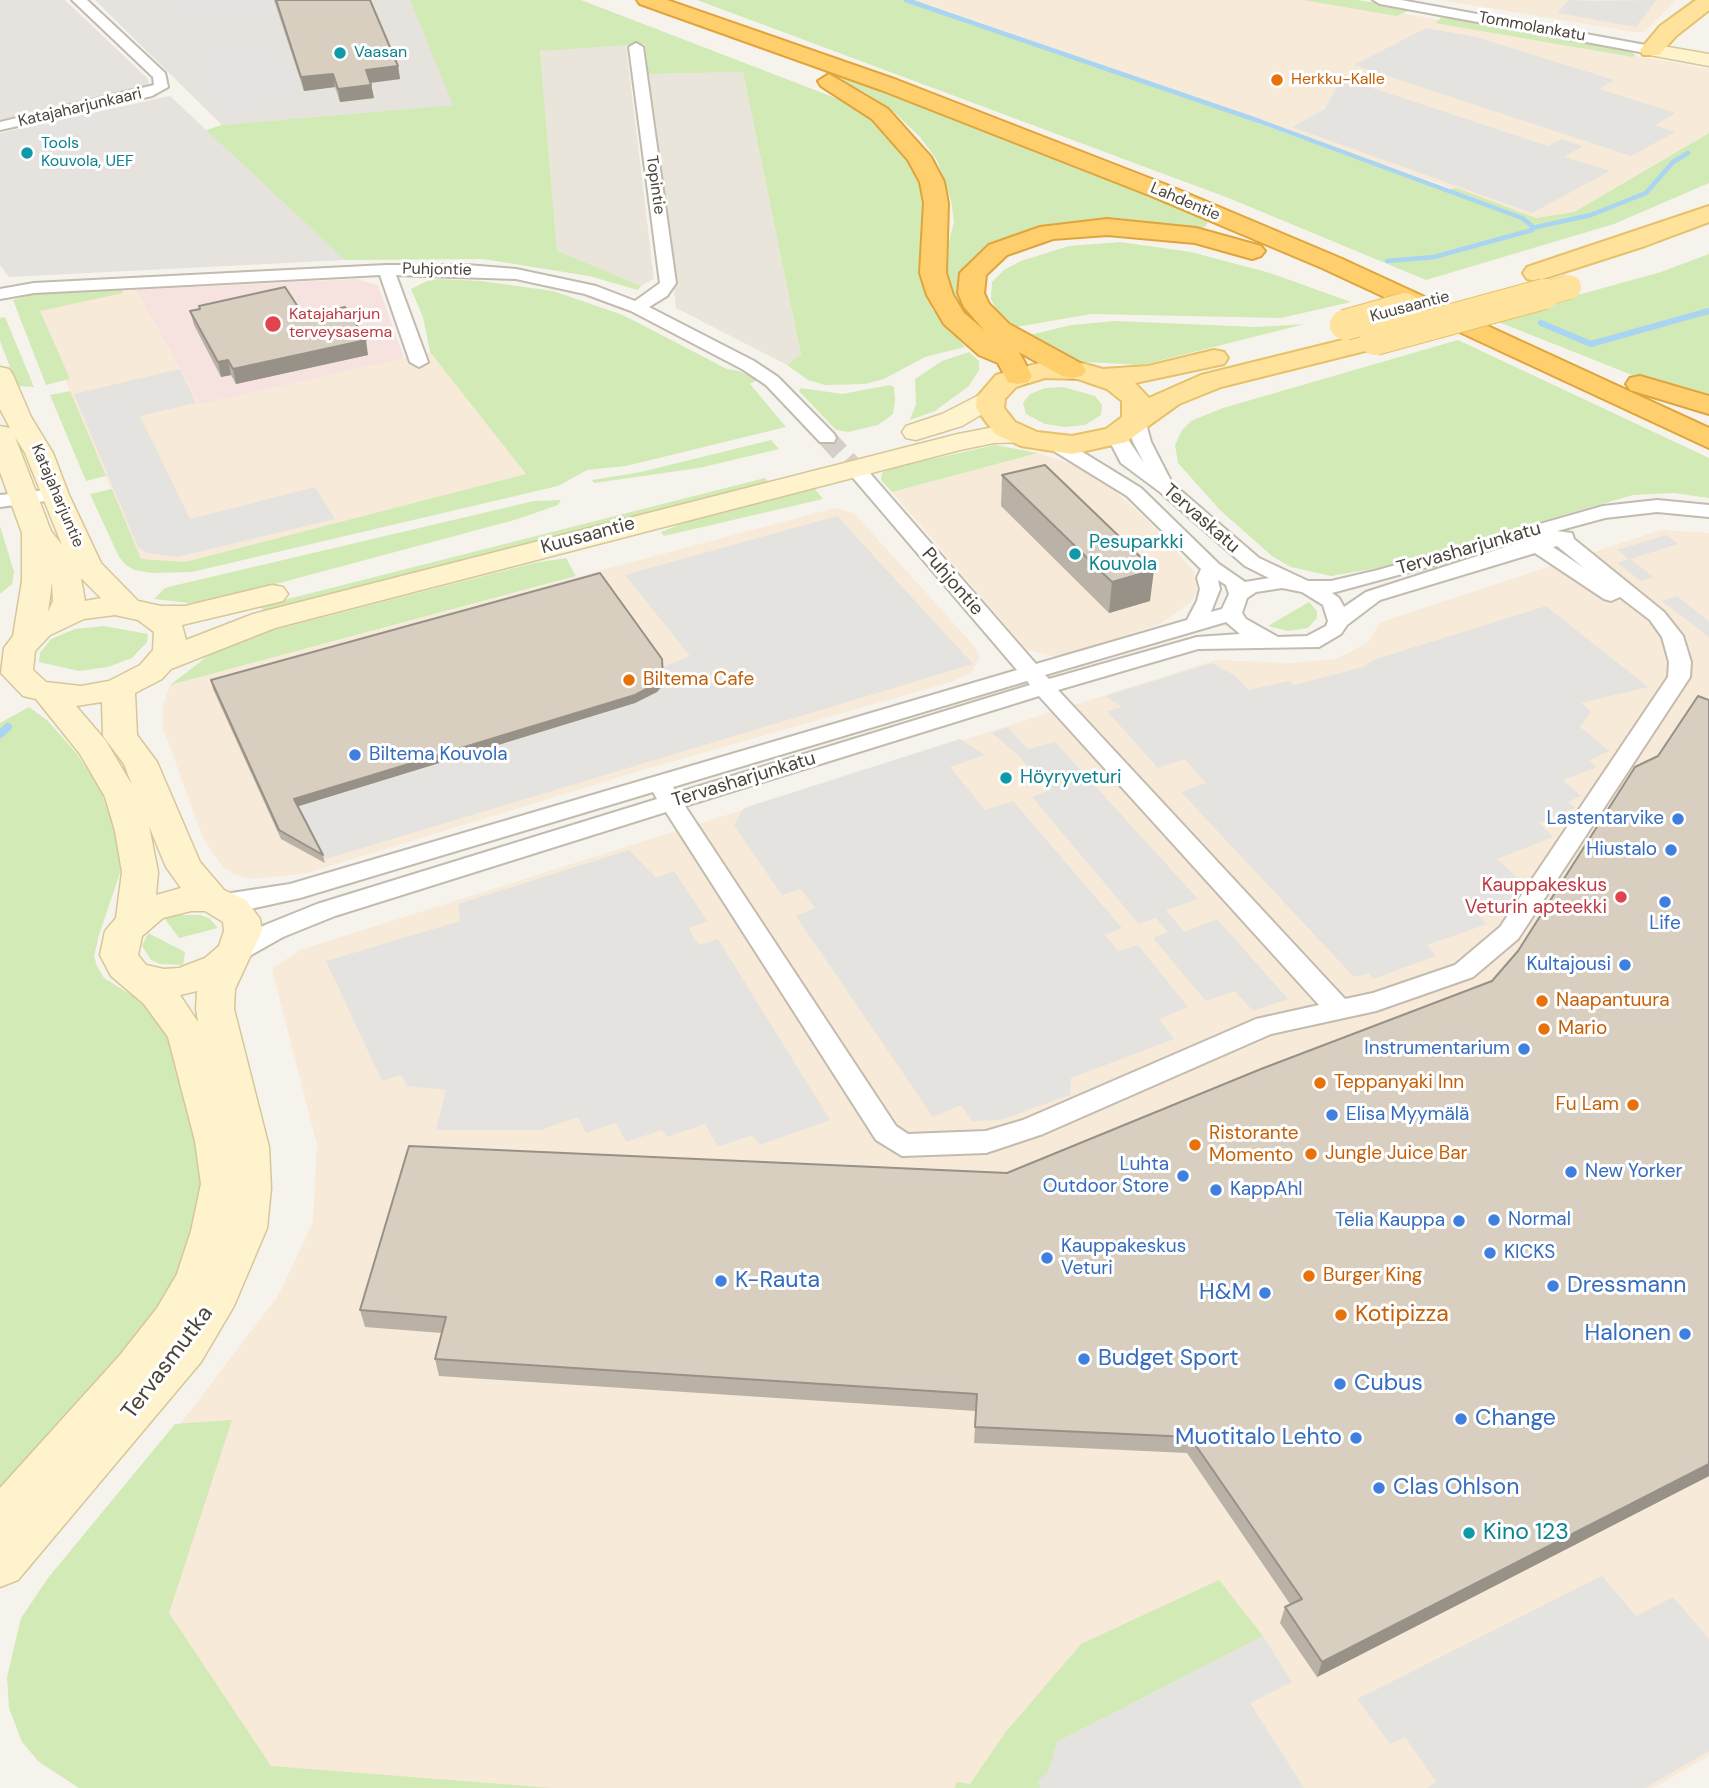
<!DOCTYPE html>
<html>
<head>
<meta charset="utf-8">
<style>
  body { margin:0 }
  canvas { display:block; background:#f6f3ec }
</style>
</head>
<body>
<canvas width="1709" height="1788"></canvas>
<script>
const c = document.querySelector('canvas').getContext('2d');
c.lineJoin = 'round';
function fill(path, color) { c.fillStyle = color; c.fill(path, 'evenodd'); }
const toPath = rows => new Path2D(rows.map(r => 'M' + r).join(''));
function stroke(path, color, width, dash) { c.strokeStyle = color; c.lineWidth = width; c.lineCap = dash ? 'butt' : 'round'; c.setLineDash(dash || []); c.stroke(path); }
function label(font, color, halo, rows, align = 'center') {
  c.font = font + ' "DM Sans",sans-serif'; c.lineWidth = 6; c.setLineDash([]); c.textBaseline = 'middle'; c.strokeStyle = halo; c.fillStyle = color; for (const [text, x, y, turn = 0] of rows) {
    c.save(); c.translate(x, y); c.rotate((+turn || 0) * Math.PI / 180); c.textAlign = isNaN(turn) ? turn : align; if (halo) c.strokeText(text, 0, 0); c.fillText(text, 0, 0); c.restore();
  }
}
fill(toPath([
  [626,45,654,279,641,286,557,252,540,50],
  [743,72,801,355,787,365,676,308,648,74]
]), '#eae5da');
fill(toPath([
  [916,0,1329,0,1709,69,1709,133,1573,212,1536,218],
  [1440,0,1676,0,1645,32,1634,32],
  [136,290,200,404,430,352,526,474,185,562,141,559,32,302],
  [1038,453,1080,467,1109,486,1144,517,1194,571,1197,592,1191,602,1160,624,1072,653,1057,657,1027,650,892,492],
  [835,508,854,513,975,647,980,658,971,673,951,682,639,771,304,874,252,879,233,874,223,867,203,838,163,728,163,705,170,685],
  [1661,530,1709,533,1709,1756,1653,1788,127,1788,31,1619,278,1296,313,1222,317,1145,272,969,300,950,1216,660,1290,663,1336,659,1366,644,1381,622]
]), '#f7ead8');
fill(toPath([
  [0,0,65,0,147,78,149,83,134,90,0,120],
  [95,0,410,0,454,105,222,125],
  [170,96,345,260,9,277,0,265,0,133]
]), '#e6e2dd');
fill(toPath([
  [356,279,378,285,404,358,200,404,136,290]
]), '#f6e3e0');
fill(toPath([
  [410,0,581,0,846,102,872,119,891,138,917,174,926,200,921,259,924,286,932,309,965,347,925,357,884,379,865,384,825,385,808,380,787,365,801,355,743,72,648,74,645,44,540,51,557,251,641,286,638,290,589,276,483,259,345,260,206,130,222,125,453,105],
  [697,0,915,0,1444,190,1457,188,1536,218,1574,212,1709,133,1709,183,1614,224,1426,280,1231,199],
  [1303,0,1358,0,1412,9,1397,16],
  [1453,15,1627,49,1635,55,1633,57,1435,23,1443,16],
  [799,59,1035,150,1209,220,1205,227,1195,231,1056,226,964,272,959,283,960,300,977,321,972,322,950,293,946,277,945,258,954,222,951,200,937,160,920,137,895,113,866,93],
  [1120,242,1191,252,1270,273,1351,302,1281,318,1091,314,1016,327,996,309,991,299,992,282,1004,270,1021,261,1069,246],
  [1709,254,1709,399,1637,377,1491,319,1661,272],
  [439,279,481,281,553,291,623,315,727,369,739,371,757,380,750,384,786,427,626,466,587,470,558,486,192,572,152,573,134,570,125,564,119,557,90,494,112,489,141,559,185,562,526,474,430,352,423,317,411,289,429,280],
  [121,288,123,293,40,311,70,379,46,385,13,300,34,293],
  [5,317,34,387,17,386,0,341,0,318],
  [1116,321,1256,327,1305,324,1142,365,1085,362,1066,357,1026,336,1071,325],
  [1458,340,1709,458,1709,498,1674,493,1633,495,1377,568,1331,576,1291,567,1272,556,1220,510,1178,463,1175,445,1182,430,1191,421,1223,408],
  [969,352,979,361,979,370,969,386,935,411,910,420,916,404,915,379,942,361],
  [890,385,894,387,895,400,893,414,878,425,848,432,836,430,799,391,801,388,842,394],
  [1063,387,1095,396,1102,405,1101,415,1085,425,1065,427,1045,424,1026,414,1023,403,1030,394,1045,388],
  [70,391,106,476,86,481,50,395],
  [771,440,779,449,699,468,594,483,592,480,641,472],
  [995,445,1038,453,892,492,881,480,882,473,892,468],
  [765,478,769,482,265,612,260,606],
  [814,488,823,499,664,536,661,532,688,521],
  [561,500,558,505,518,519,231,596,189,603,154,599,165,588,181,584,534,501],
  [0,526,14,572,12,584,0,594],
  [566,558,576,576,170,685,209,655,270,631,534,563],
  [1309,602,1317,611,1317,618,1308,628,1288,631,1268,626],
  [104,626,148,634,147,642,132,658,108,667,79,671,39,662,40,653,51,639,75,629],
  [29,707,47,720,77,754,101,791,119,844,120,873,99,935,94,956,97,966,104,978,141,1001,160,1022,175,1046,195,1103,204,1202,178,1285,131,1356,0,1498,0,723],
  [176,915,200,915,209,918,218,928,179,938,165,919],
  [148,933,185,952,183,965,160,964,151,960,142,946],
  [232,1420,169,1613,271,1766,552,1788,79,1788,39,1762,22,1742,9,1708,7,1677,21,1618,48,1578,175,1424],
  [1219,1580,1263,1636,1057,1742,1048,1773,1038,1781,1041,1788,954,1788,957,1782,970,1784,1005,1733,1081,1644]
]), '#d2eab5');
fill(toPath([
  [165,0,277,0,281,16,170,28],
  [1568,0,1594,1,1656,0,1636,27,1558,13],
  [1426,28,1476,37,1614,80,1599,89,1676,113,1655,125,1675,132,1631,156,1354,65],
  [281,38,304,106,216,116,196,49],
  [1342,78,1548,146,1562,139,1583,146,1564,157,1610,171,1532,213,1292,127,1325,109],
  [94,113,106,126,87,130,98,142,57,152,44,138,0,148,0,135],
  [180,369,196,403,140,416,190,519,315,487,335,519,177,557,148,553,138,547,74,394],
  [837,516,973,664,326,859,316,845,296,807,635,703,657,692,663,685,663,667,690,656,625,575],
  [1666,535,1678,544,1630,559,1654,577,1641,581,1617,563,1629,559,1617,550],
  [1677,596,1709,621,1709,637,1662,601],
  [1546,606,1648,687,1581,703,1591,712,1580,727,1609,751,1589,760,1597,767,1563,780,1581,796,1568,802,1575,808,1539,823,1553,837,1497,859,1524,884,1509,890,1517,899,1476,913,1487,924,1427,945,1436,956,1373,979,1369,973,1354,977,1181,792,1206,783,1185,759,1158,768,1107,711,1122,707,1105,696,1212,663,1234,675,1249,690,1289,681,1294,685,1363,667,1373,660],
  [1007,727,1028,749,1055,742,1198,899,1166,910,1184,932,1217,919,1288,999,1253,1011,1235,991,1206,1001,1153,938,1168,932,1156,918,1139,924,1032,797,1050,790,1019,756,992,733],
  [960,739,985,755,950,767,985,810,1013,801,1122,928,1105,935,1118,951,1138,945,1188,1007,1159,1019,1174,1039,1071,1078,1070,1095,1000,1120,972,1121,961,1105,933,1117,796,916,815,908,801,889,782,895,734,825,744,808],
  [629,850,656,878,674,871,707,921,689,928,693,937,700,945,718,939,830,1120,760,1145,752,1135,718,1147,705,1124,667,1137,662,1130,626,1142,616,1123,586,1133,578,1117,541,1130,436,1130,446,1090,407,1086,402,1075,382,1081,326,961,460,921,458,904],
  [1602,1576,1636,1616,1673,1597,1709,1639,1709,1751,1645,1788,1427,1788,1436,1782,1405,1737,1390,1744,1357,1699],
  [1263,1636,1292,1682,1250,1703,1304,1788,1041,1788,1037,1781,1048,1772,1057,1742]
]), '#e5e3e0');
stroke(toPath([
  [906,0,1259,121,1522,218,1532,226,1532,230,1434,257,1387,261],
  [1532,228,1591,215,1646,193,1673,162,1688,153]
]), '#a9d4f2', 4.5);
stroke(toPath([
  [1541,323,1591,344,1709,311]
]), '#a9d4f2', 6);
stroke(toPath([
  [0,734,8,727]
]), '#a9d4f2', 8);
stroke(toPath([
  [827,438,861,475]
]), '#d4d0c8', 19, [19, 10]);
const street = toPath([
  [72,0,87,0,165,73,168,87,152,96,0,130,0,122,154,85,153,77,72,0],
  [1373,0,1401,0,1651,46,1658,50,1651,54,1380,4,1373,0],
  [636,43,643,47,676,283,667,296,649,307,754,361,778,377,834,434,836,438,834,442,820,442,766,385,742,369,631,311,585,294,516,279,396,275,428,362,419,367,410,362,380,275,34,293,0,299,0,289,34,283,386,265,467,265,516,269,596,286,635,301,660,283,629,47,636,43],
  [1136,414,1145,420,1151,442,1172,483,1259,558,1308,581,1331,581,1378,570,1603,506,1657,500,1709,505,1709,517,1657,512,1605,518,1557,531,1572,533,1574,539,1664,612,1683,636,1691,662,1690,677,1518,939,1473,977,1376,1011,1271,1034,1043,1134,986,1153,902,1156,876,1140,666,812,335,916,283,937,244,959,235,962,226,959,222,953,226,947,265,925,317,904,657,799,653,792,300,898,250,909,212,908,209,902,212,896,290,884,1017,670,854,479,851,475,854,471,868,471,1036,664,1187,620,1197,601,1200,589,1197,578,1201,569,1127,496,1049,448,1047,444,1049,440,1063,440,1141,488,1219,564,1245,582,1269,578,1245,566,1160,492,1121,463,1107,436,1116,430,1123,432,1144,463,1133,442,1127,420,1136,414],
  [1527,540,1366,592,1344,607,1339,598,1332,593,1527,540],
  [1557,546,1584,568,1553,547,1557,546],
  [1535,553,1604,599,1611,601,1620,597,1650,620,1662,637,1669,662,1668,677,1500,927,1455,965,1373,993,1345,999,1058,690,1198,649,1319,647,1341,634,1347,625,1380,600,1535,553],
  [1218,580,1226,585,1229,594,1222,609,1211,612,1220,589,1218,580],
  [1282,588,1302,592,1323,605,1328,621,1326,626,1307,636,1278,637,1246,619,1242,613,1247,598,1256,592,1282,588],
  [1226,622,1240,634,1197,637,1049,679,1045,675,1226,622],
  [1027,681,1030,685,677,793,673,787,1027,681],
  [1039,696,1319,1005,1256,1019,1023,1120,986,1131,908,1134,896,1126,685,806,1039,696],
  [54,489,64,495,61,499,0,507,0,495,54,489]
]);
const secondary = toPath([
  [1651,44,1709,54,1709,66,1644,54,1641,50,1651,44],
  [0,367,9,369,13,375,31,417,53,453,69,495,101,563,138,601,161,606,185,606,272,585,283,587,288,594,283,601,182,625,186,640,253,614,958,434,994,427,1020,428,1030,430,1034,436,1030,442,994,443,960,450,275,628,171,669,162,679,135,693,137,735,157,762,200,862,224,890,246,900,260,919,262,931,235,989,234,1009,269,1147,271,1188,267,1228,234,1306,201,1362,18,1580,0,1587,0,1488,120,1355,157,1308,177,1274,191,1231,201,1184,195,1141,168,1037,144,1004,111,976,100,955,105,931,116,918,122,872,115,831,105,797,80,754,36,699,23,696,1,673,4,648,13,636,22,581,22,533,0,472,0,426,10,428,0,409,0,367],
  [15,437,25,453,62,545,51,531,15,437],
  [81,578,101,598,85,601,81,578],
  [52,582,53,601,48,612,52,582],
  [115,615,138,620,154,632,153,650,140,665,109,681,81,686,46,682,33,670,35,651,50,635,84,619,115,615],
  [102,702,103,736,124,764,132,785,106,741,76,706,102,702],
  [149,826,166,867,181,888,156,895,158,872,149,826],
  [191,911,205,911,223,922,224,931,219,946,205,958,179,968,164,969,146,965,138,955,142,936,163,918,191,911],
  [197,991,196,1009,198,1022,180,995,197,991],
  [991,389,1001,391,1005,397,1001,403,962,426,916,440,906,438,902,432,906,426,942,414,991,389]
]);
const primary = toPath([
  [1696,0,1709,0,1709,10,1676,36,1659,55,1643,55,1640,50,1660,26,1696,0],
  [1709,206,1709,222,1645,246,1536,281,1527,279,1523,273,1527,267,1709,206],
  [1375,332,1385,334,1389,340,1385,346,1221,387,1179,404,1126,442,1072,454,1021,446,995,434,976,408,977,397,996,375,1043,362,1081,363,1103,369,1148,366,1214,350,1224,352,1228,358,1224,364,1135,383,1149,398,1201,375,1375,332],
  [1045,378,1078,379,1107,389,1122,401,1122,417,1106,429,1072,436,1037,432,1015,422,1004,408,1005,399,1016,387,1045,378]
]);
const highway = toPath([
  [637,0,667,0,897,80,1167,185,1340,258,1709,428,1709,448,1322,268,1149,195,881,90,640,4,637,0],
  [829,74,888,109,931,157,944,182,948,203,946,273,953,295,964,313,984,330,964,307,958,293,960,273,989,245,1040,227,1107,219,1196,228,1261,246,1265,251,1261,256,1252,259,1195,243,1107,235,1053,239,1007,255,986,275,984,293,989,304,1009,324,1082,364,1086,370,1082,376,1072,378,1062,376,992,337,1019,352,1032,376,1028,382,1018,384,1008,382,998,363,979,355,944,324,927,295,920,273,924,203,920,182,908,160,872,119,821,86,818,81,829,74],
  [1640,376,1709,396,1709,414,1630,390,1626,384,1630,378,1640,376]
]);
stroke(street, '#c2bbae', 4);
stroke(secondary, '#d6c79b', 3);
stroke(primary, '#e6c16a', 4);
stroke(highway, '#e0a43c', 4);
fill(street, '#fff');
fill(secondary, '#fff3cd');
fill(primary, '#ffe39c');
fill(highway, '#ffcf6e');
const primaryBridgeFar1 = toPath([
  [1538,296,1569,287]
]);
const primaryBridge = toPath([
  [1345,325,1405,308],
  [1375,340,1544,294]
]);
stroke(primaryBridgeFar1, '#e6c16a', 25, []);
stroke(primaryBridge, '#e6c16a', 32, []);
stroke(primaryBridgeFar1, '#ffe39c', 24);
stroke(primaryBridge, '#ffe39c', 30);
fill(toPath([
  [274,0,370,0,398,66,400,79,371,83,374,98,340,102,335,87,304,91],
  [199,306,304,316,368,355,236,384,231,375,221,377,194,325,190,311,199,309],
  [1002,475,1150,601,1109,613,1001,506],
  [663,667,663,685,657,692,635,703,298,806,323,855,325,863,281,839,213,689,211,680],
  [1709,700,1709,1476,1317,1677,1280,1623,1285,1607,1290,1604,1187,1453,974,1443,976,1411,439,1376,435,1359,442,1333,365,1327,360,1310,1007,1173,1492,981,1518,951,1658,756]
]), '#bab2a6');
fill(toPath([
  [398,66,400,79,368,83,366,70],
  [333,74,335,87,304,91,301,77],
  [371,85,374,98,340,102,338,89],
  [366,340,368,355,236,384,233,369],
  [228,360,231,375,221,377,218,362],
  [1154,570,1150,601,1109,613,1112,582],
  [662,659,663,685,657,692,635,703,296,807,294,799],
  [1709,1464,1709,1476,1317,1677,1322,1662]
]), '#979187');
const building = toPath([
  [276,0,370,0,398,66,366,70,371,85,338,89,333,74,301,77,276,0],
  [285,287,304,316,345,307,366,340,233,369,228,360,218,362,190,311,200,309,199,306,285,287],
  [1045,465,1154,570,1112,582,1002,475,1045,465],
  [600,573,662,659,663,677,656,684,635,695,294,799,323,855,279,830,211,680,600,573],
  [1698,696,1709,700,1709,1464,1322,1662,1285,1607,1302,1599,1190,1437,975,1427,977,1394,435,1359,446,1317,360,1310,409,1146,1007,1173,1261,1069,1492,981,1518,951,1635,767,1658,756,1698,696]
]);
fill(building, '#d8cfc1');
stroke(building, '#979187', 2);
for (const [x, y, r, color] of [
  [340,53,7,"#0f9aa8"],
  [1277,80,7,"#e8710a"],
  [27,153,7,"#0f9aa8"],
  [273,324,9,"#e0444e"],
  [1075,554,7,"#0f9aa8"],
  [629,680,7,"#e8710a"],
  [355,755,7,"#3f7fe0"],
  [1006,778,7,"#0f9aa8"],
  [1678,819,7,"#3f7fe0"],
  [1671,850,7,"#3f7fe0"],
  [1621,897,7,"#e0444e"],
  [1665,902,7,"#3f7fe0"],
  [1625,965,7,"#3f7fe0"],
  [1542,1001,7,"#e8710a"],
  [1544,1029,7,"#e8710a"],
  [1524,1049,7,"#3f7fe0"],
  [1320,1083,7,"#e8710a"],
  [1633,1105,7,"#e8710a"],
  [1332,1115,7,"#3f7fe0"],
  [1195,1145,7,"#e8710a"],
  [1311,1154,7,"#e8710a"],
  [1571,1172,7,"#3f7fe0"],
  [1183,1176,7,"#3f7fe0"],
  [1216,1190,7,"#3f7fe0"],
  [1494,1220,7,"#3f7fe0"],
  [1459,1221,7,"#3f7fe0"],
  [1490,1253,7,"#3f7fe0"],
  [1047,1258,7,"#3f7fe0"],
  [1309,1276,7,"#e8710a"],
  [721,1281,7,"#3f7fe0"],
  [1553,1286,7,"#3f7fe0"],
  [1265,1293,7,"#3f7fe0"],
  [1341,1315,7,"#e8710a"],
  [1685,1334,7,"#3f7fe0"],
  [1084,1359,7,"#3f7fe0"],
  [1340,1384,7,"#3f7fe0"],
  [1461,1419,7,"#3f7fe0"],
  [1356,1438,7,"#3f7fe0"],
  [1379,1488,7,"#3f7fe0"],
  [1469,1533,7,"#0f9aa8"]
]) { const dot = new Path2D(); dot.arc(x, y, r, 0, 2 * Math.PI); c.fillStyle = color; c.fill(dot); stroke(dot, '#fff', 2.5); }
label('16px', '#4b4439', '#fff', [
  ["Tommolankatu",1532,27,10],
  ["Katajaharjunkaari",80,108,-13],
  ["Topintie",655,185,82],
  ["Lahdentie",1185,202,23],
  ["Puhjontie",437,270,1],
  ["Kuusaantie",1410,307,-15],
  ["Katajaharjuntie",57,496,67]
]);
label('16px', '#0d838f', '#fff', [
  ["Vaasan",354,53],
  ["Tools",41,144],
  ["Kouvola, UEF",41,162]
], 'left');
label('16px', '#c56008', '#fff', [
  ["Herkku-Kalle",1291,80]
], 'left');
label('16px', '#be3a42', '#fff', [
  ["Katajaharjun",289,315],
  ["terveysasema",289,333]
], 'left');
label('19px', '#4b4439', '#fff', [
  ["Tervaskatu",1201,519,41],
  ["Kuusaantie",588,536,-15],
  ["Tervasharjunkatu",1469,549,-16],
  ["Puhjontie",952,582,49],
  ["Tervasharjunkatu",744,780,-17]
]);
label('19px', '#0d838f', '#fff', [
  ["Pesuparkki",1089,543],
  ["Kouvola",1089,565],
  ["Höyryveturi",1020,778]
], 'left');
label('19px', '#c56008', '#fff', [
  ["Biltema Cafe",643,680],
  ["Naapantuura",1556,1001],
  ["Mario",1558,1029],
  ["Teppanyaki Inn",1334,1083],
  ["Fu Lam",1619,1105,"right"],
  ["Ristorante",1209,1134],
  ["Momento",1209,1156],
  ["Jungle Juice Bar",1325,1154],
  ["Burger King",1323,1276]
], 'left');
label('19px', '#366cbe', '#fff', [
  ["Biltema Kouvola",369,755],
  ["Lastentarvike",1664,819,"right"],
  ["Hiustalo",1657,850,"right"],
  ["Life",1665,924,"center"],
  ["Kultajousi",1611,965,"right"],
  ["Instrumentarium",1510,1049,"right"],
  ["Elisa Myymälä",1346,1115],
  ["Luhta",1169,1165,"right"],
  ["Outdoor Store",1169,1187,"right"],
  ["New Yorker",1585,1172],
  ["KappAhl",1230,1190],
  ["Normal",1508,1220],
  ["Telia Kauppa",1445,1221,"right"],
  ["Kauppakeskus",1061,1247],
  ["Veturi",1061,1269],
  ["KICKS",1504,1253]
], 'left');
label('19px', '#be3a42', '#fff', [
  ["Kauppakeskus",1607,886],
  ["Veturin apteekki",1607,908]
], 'right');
label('23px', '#366cbe', '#fff', [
  ["K-Rauta",735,1281],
  ["Dressmann",1567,1286],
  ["H&M",1251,1293,"right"],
  ["Halonen",1671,1334,"right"],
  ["Budget Sport",1098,1359],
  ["Cubus",1354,1384],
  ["Change",1475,1419],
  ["Muotitalo Lehto",1342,1438,"right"],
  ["Clas Ohlson",1393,1488]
], 'left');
label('23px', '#c56008', '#fff', [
  ["Kotipizza",1355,1315]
], 'left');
label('23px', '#4b4439', '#fff', [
  ["Tervasmutka",168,1363,-53]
]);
label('23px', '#0d838f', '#fff', [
  ["Kino 123",1483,1533]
], 'left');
</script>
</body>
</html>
